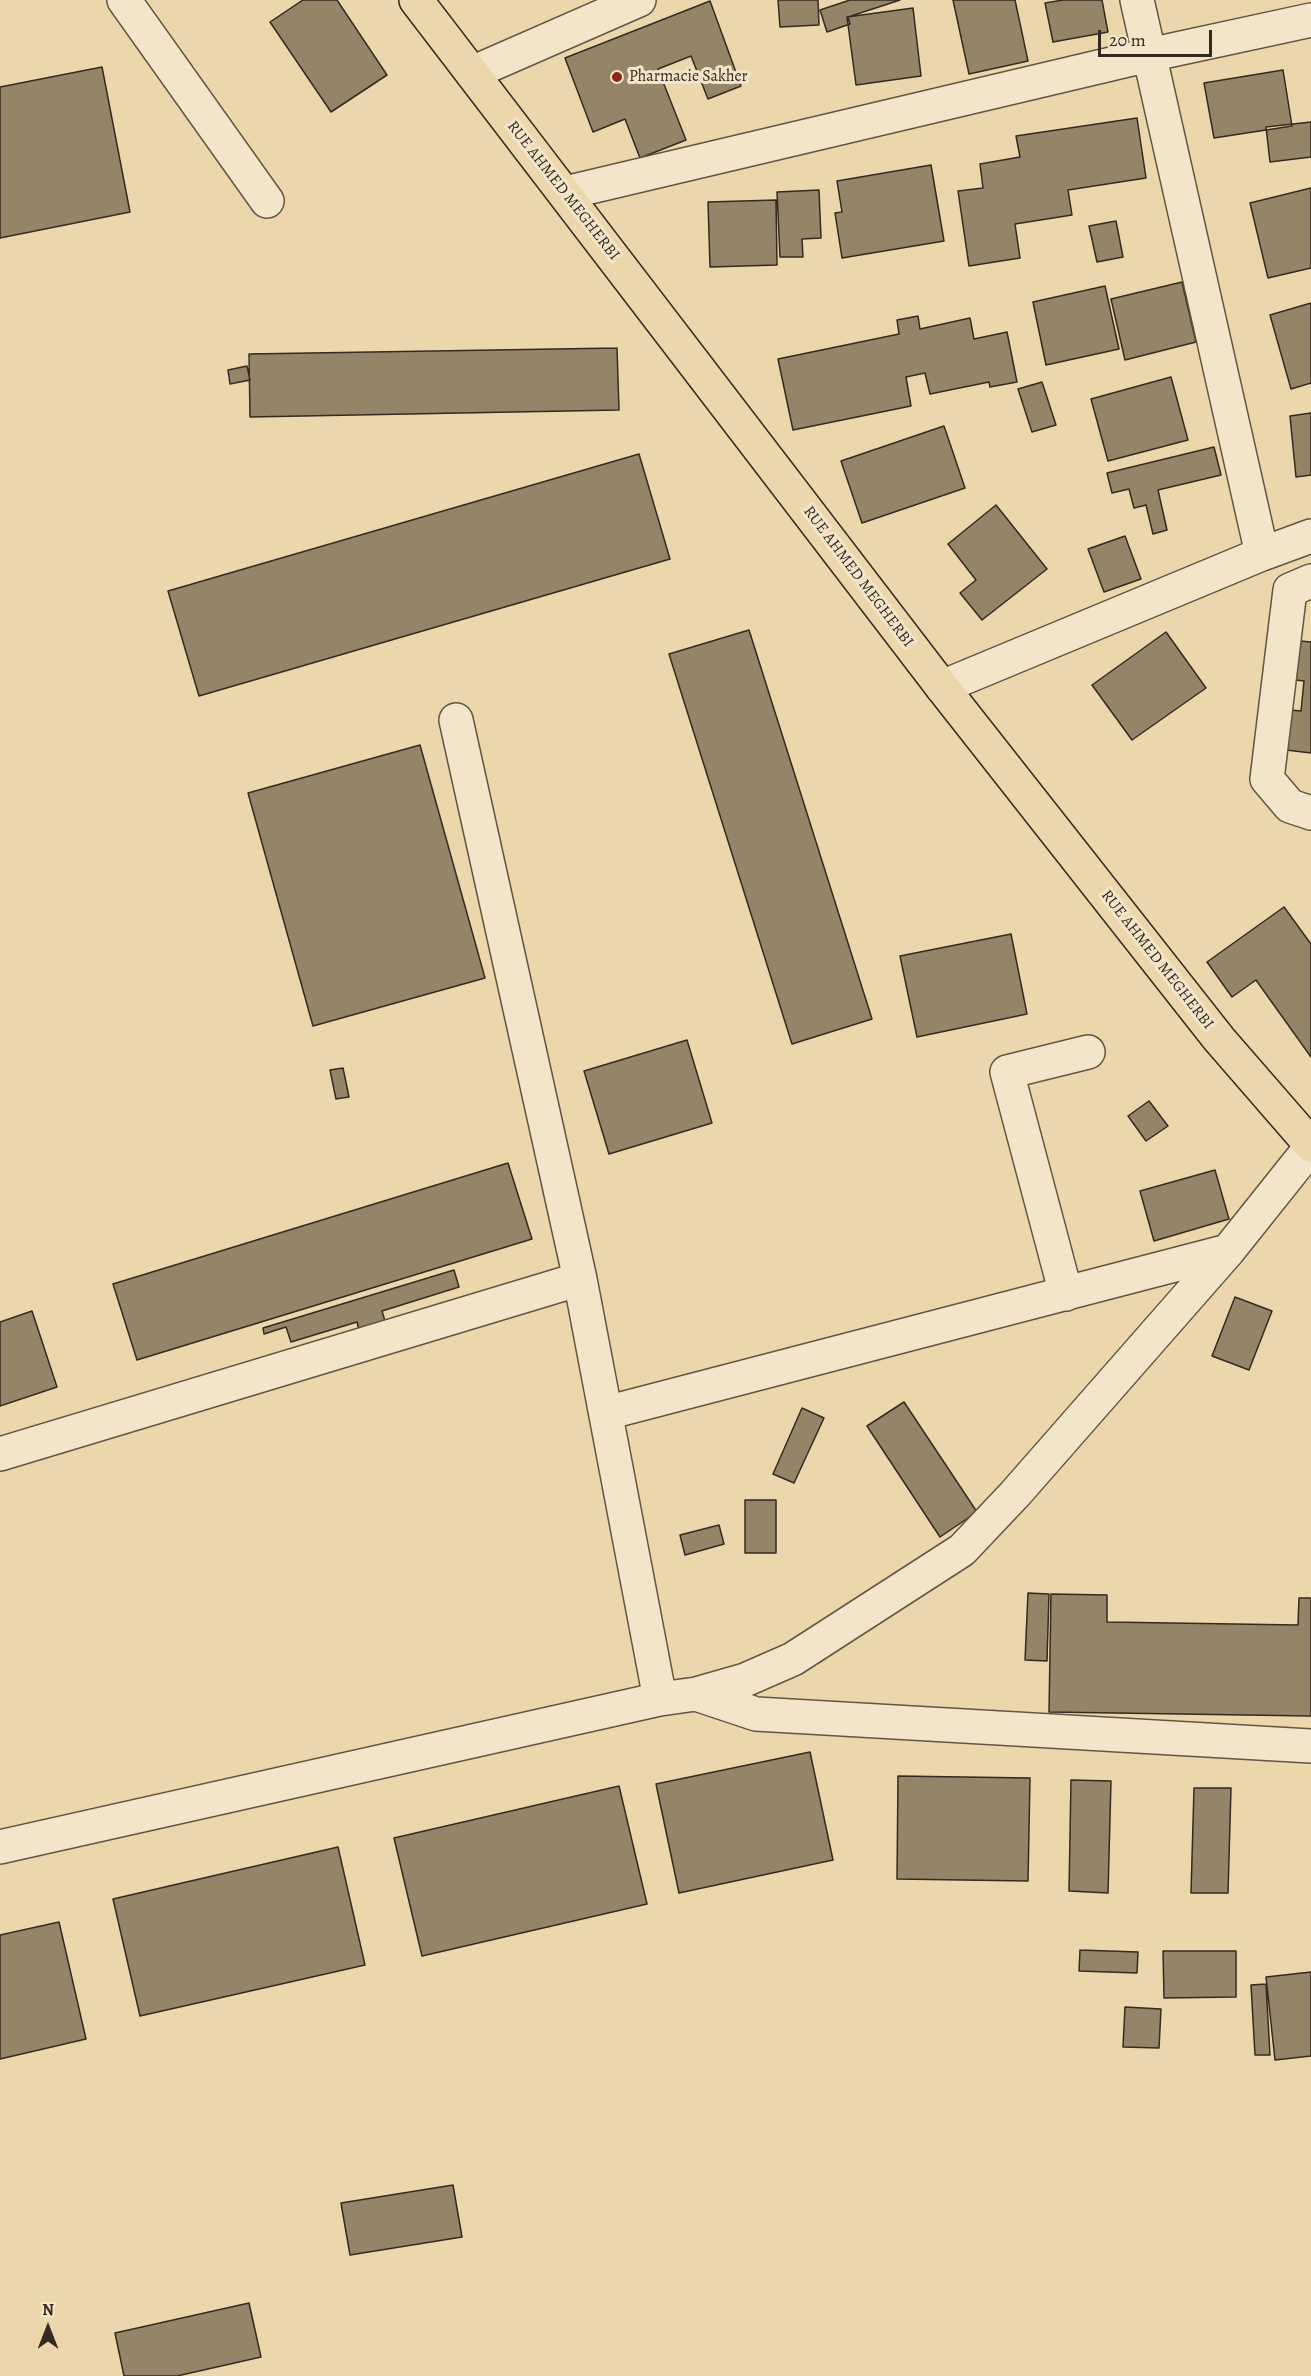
<!DOCTYPE html>
<html>
<head>
<meta charset="utf-8">
<style>
  body { margin:0 }
  #map { position:relative; width:1311px; height:2376px; overflow:hidden; background:#ecd7ac; font-family:Alegreya,serif }
  canvas { display:block }
  .north { position:absolute; left:18px; top:2298px; width:60px; height:60px; -webkit-text-stroke:4px #f3e5c9; paint-order:stroke; rotate:0deg; font-size:16px; font-weight:700; line-height:24px; text-align:center; color:#342a1f }
  .north::after { content:''; display:block; margin:auto; width:21px; height:27px; background:#342a1f; clip-path:polygon(50% 0,100% 100%,50% 72%,0 100%) }
  .scale { position:absolute; left:1098px; top:30px; width:114px; height:27px; box-sizing:border-box; border:3px solid #342a1f; border-top:0; padding-left:8px; font-size:18px; line-height:21px; white-space:nowrap; color:#342a1f; -webkit-text-stroke:4px #f3e5c9; paint-order:stroke }
</style>
</head>
<body>
<div id="map">
<canvas width="1311" height="2376"></canvas>
<div class="north">N</div>
<div class="scale">20 m</div>
</div>
<script>
const c = document.querySelector('canvas').getContext('2d');
c.lineJoin = 'round';
function fill(path, color) { c.fillStyle = color; c.fill(path, 'evenodd'); }
const toPath = rows => new Path2D(rows.map(r => 'M' + r).join(''));
function stroke(path, color, width, dash) { c.strokeStyle = color; c.lineWidth = width; c.lineCap = dash ? 'butt' : 'round'; c.setLineDash(dash || []); c.stroke(path); }
function label(font, color, halo, rows, align = 'center') {
  c.font = font + ' Alegreya,serif'; c.lineWidth = 6; c.setLineDash([]); c.textBaseline = 'middle'; c.strokeStyle = halo; c.fillStyle = color; for (const [text, x, y, turn = 0] of rows) {
    c.save(); c.translate(x, y); c.rotate((+turn || 0) * Math.PI / 180); c.textAlign = isNaN(turn) ? turn : align; if (halo) c.strokeText(text, 0, 0); c.fillText(text, 0, 0); c.restore();
  }
}
const building = toPath([
  [303,0,337,0,387,75,331,112,270,22,303,0],
  [778,0,818,0,819,25,780,27,778,0],
  [850,0,900,0,848,17,850,24,827,32,820,10,850,0],
  [953,0,1015,0,1028,61,969,74,953,0],
  [1063,0,1102,0,1108,32,1053,42,1045,3,1063,0],
  [710,1,741,86,708,99,691,56,658,69,686,140,640,158,625,119,593,132,565,58,710,1],
  [913,8,921,76,856,85,847,17,913,8],
  [102,67,130,212,0,238,0,87,102,67],
  [1283,70,1292,126,1214,138,1204,83,1283,70],
  [1137,118,1146,178,1068,190,1072,215,1015,224,1020,258,969,266,958,191,983,188,980,164,1020,157,1016,136,1137,118],
  [1311,122,1311,157,1270,162,1266,127,1311,122],
  [931,165,944,241,842,258,835,213,842,212,837,181,931,165],
  [1311,188,1311,268,1268,278,1250,203,1311,188],
  [819,190,821,238,802,239,803,257,780,257,777,192,819,190],
  [776,200,777,265,710,267,708,202,776,200],
  [1116,221,1123,257,1097,262,1089,226,1116,221],
  [1182,282,1196,342,1125,360,1111,299,1182,282],
  [1105,286,1119,349,1046,365,1033,302,1105,286],
  [1311,303,1311,383,1291,389,1270,315,1311,303],
  [918,316,920,329,970,318,974,339,1007,332,1017,382,990,387,989,382,930,394,925,373,906,377,911,406,793,430,778,359,899,334,897,320,918,316],
  [617,348,619,410,250,417,249,354,617,348],
  [247,366,250,380,230,384,228,370,247,366],
  [1171,377,1188,440,1108,461,1091,399,1171,377],
  [1042,382,1056,425,1032,432,1018,389,1042,382],
  [1311,413,1311,475,1296,477,1290,416,1311,413],
  [944,426,965,488,862,523,841,461,944,426],
  [1214,447,1221,475,1158,490,1167,530,1153,534,1146,505,1134,508,1129,489,1112,493,1107,473,1214,447],
  [639,454,670,559,199,696,168,591,639,454],
  [996,505,1047,569,982,620,960,593,976,580,948,544,996,505],
  [1125,536,1141,579,1104,592,1088,549,1125,536],
  [749,630,872,1019,792,1044,669,654,749,630],
  [1166,632,1206,688,1132,740,1092,685,1166,632],
  [1300,641,1311,642,1311,753,1286,750,1291,710,1301,711,1304,681,1296,680,1300,641],
  [420,745,485,978,313,1026,248,793,420,745],
  [1284,907,1311,944,1311,1057,1256,980,1232,997,1207,962,1284,907],
  [1011,934,1027,1014,917,1037,900,956,1011,934],
  [687,1040,712,1123,609,1154,584,1071,687,1040],
  [343,1068,349,1097,336,1099,330,1070,343,1068],
  [1149,1101,1168,1126,1146,1141,1128,1116,1149,1101],
  [508,1163,532,1239,137,1360,113,1284,508,1163],
  [1215,1170,1229,1219,1154,1241,1140,1191,1215,1170],
  [454,1270,459,1287,382,1311,385,1321,359,1330,357,1322,291,1342,286,1327,264,1334,263,1328,454,1270],
  [1235,1297,1272,1311,1249,1370,1212,1356,1235,1297],
  [32,1311,57,1387,0,1406,0,1322,32,1311],
  [904,1402,977,1512,940,1537,867,1426,904,1402],
  [802,1408,824,1418,794,1483,773,1474,802,1408],
  [745,1500,776,1500,776,1553,745,1553,745,1500],
  [719,1525,724,1544,685,1555,680,1535,719,1525],
  [1028,1593,1049,1594,1047,1661,1025,1660,1028,1593],
  [1051,1594,1107,1595,1107,1622,1298,1625,1299,1598,1311,1598,1311,1716,1049,1712,1051,1594],
  [810,1752,833,1860,679,1893,656,1784,810,1752],
  [898,1776,1030,1778,1028,1881,897,1879,898,1776],
  [1071,1780,1111,1781,1108,1893,1069,1891,1071,1780],
  [619,1786,647,1904,422,1956,394,1838,619,1786],
  [1194,1788,1231,1788,1228,1893,1191,1893,1194,1788],
  [338,1847,365,1965,140,2016,113,1899,338,1847],
  [59,1922,86,2039,0,2059,0,1935,59,1922],
  [1080,1950,1138,1952,1137,1973,1079,1971,1080,1950],
  [1163,1951,1236,1951,1236,1997,1164,1998,1163,1951],
  [1311,1972,1311,2056,1275,2060,1266,1977,1311,1972],
  [1266,1984,1270,2055,1255,2055,1251,1985,1266,1984],
  [1125,2007,1161,2009,1159,2048,1123,2047,1125,2007],
  [453,2185,462,2237,350,2255,341,2203,453,2185],
  [249,2303,261,2357,177,2376,124,2376,115,2333,249,2303]
]);
fill(building, '#948468');
stroke(building, '#342a1f', 1.5);
const minor = toPath([
  [124,0,267,201],
  [1137,0,1262,554],
  [472,73,639,0],
  [565,193,1149,55,1311,20],
  [1311,581,1290,590,1267,779,1290,806,1311,813],
  [942,687,1262,554,1311,536],
  [456,720,580,1279,660,1699],
  [1066,1294,1007,1072,1088,1052],
  [606,1413,1228,1251],
  [0,1454,580,1279],
  [696,1694,756,1714,1311,1746],
  [0,1847,660,1699,696,1694,745,1680,793,1659,962,1550,1015,1494,1228,1251,1311,1147]
]);
const major = toPath([
  [416,0,942,687,1219,1039,1311,1145]
]);
stroke(minor, '#625542', 36);
stroke(major, '#342a1f', 36);
stroke(minor, '#f3e5c9', 33);
stroke(major, '#ecd7ac', 33);
for (const [x, y, r, color] of [
  [617,77,6,"#8f2418"]
]) { const dot = new Path2D(); dot.arc(x, y, r, 0, 2 * Math.PI); c.fillStyle = color; c.fill(dot); stroke(dot, '#f3e5c9', 2); }
label('16px', '#342a1f', '#f3e5c9', [
  ["Pharmacie Sakher",629,77]
], 'left');
label('16px', '#342a1f', '#f3e5c9', [
  ["RUE AHMED MEGHERBI",563,191,52],
  ["RUE AHMED MEGHERBI",858,577,53],
  ["RUE AHMED MEGHERBI",1157,960,52]
]);
</script>
</body>
</html>
